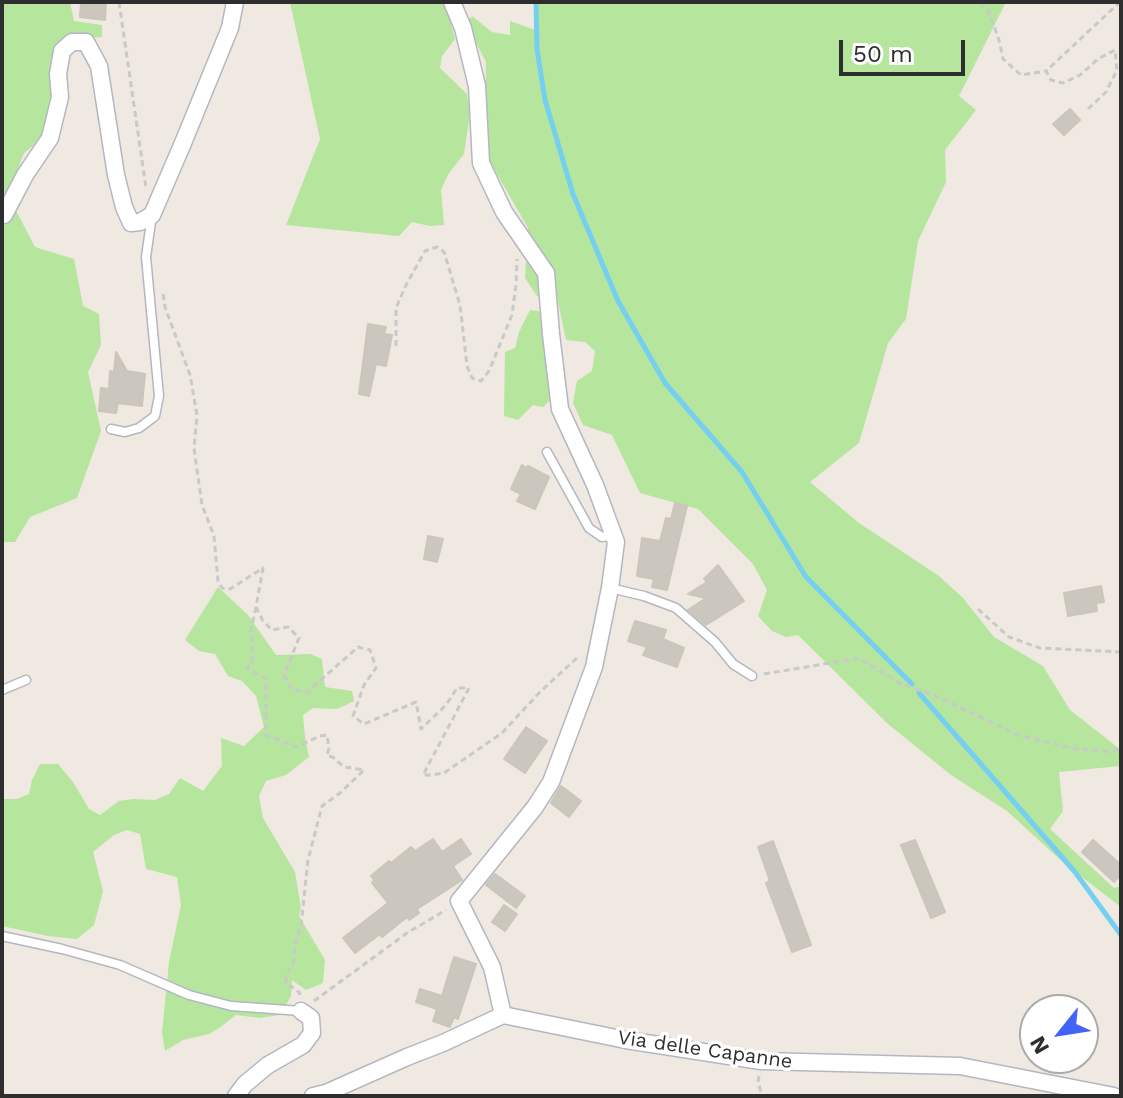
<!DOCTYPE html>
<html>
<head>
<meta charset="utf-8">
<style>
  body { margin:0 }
  #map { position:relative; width:1123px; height:1098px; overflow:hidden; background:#efe9e1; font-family:"Work Sans",sans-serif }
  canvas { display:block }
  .frame { position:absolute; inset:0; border:4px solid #2e2e2e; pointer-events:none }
  .north { position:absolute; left:1019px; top:994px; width:80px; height:80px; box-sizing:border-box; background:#fff; border:2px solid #ababab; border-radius:50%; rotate:240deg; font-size:22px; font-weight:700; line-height:32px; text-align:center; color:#2e2e2e }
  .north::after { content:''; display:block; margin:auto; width:28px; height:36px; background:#4264fb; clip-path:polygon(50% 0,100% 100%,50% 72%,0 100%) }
  .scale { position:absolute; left:839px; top:40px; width:126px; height:36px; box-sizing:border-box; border:4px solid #2e2e2e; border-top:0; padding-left:10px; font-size:24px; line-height:28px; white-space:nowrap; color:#2e2e2e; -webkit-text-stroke:6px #fff; paint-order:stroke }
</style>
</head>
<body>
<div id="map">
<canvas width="1123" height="1098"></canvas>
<div class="frame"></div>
<div class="north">N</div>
<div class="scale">50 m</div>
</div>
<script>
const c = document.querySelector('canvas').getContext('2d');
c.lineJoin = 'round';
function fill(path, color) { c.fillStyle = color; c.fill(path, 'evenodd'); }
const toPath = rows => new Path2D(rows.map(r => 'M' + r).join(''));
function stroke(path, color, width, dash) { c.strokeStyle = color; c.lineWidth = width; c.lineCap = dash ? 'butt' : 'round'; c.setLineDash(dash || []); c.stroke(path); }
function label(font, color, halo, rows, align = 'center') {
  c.font = font + ' "Work Sans",sans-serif'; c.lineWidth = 7; c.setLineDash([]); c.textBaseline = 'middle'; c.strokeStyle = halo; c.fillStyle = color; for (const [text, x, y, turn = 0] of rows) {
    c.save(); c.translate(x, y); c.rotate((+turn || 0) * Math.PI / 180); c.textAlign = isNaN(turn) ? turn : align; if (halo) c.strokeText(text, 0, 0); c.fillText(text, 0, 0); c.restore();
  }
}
fill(toPath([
  [2,2,70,2,74,21,102,25,102,37,66,39,46,136,24,153,13,181,10,199,35,247,74,259,83,306,99,314,101,345,88,372,101,431,77,498,30,517,15,542,2,542],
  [290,2,445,2,455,39,442,56,440,68,467,94,470,115,464,154,449,173,441,190,444,225,430,226,412,222,399,236,286,225,320,139],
  [539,2,1006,2,959,96,976,110,945,150,946,182,918,241,906,319,888,343,859,443,810,482,859,523,939,576,963,598,994,637,1043,666,1070,710,1121,750,1120,766,1059,772,1063,811,1050,829,1114,888,1121,886,1121,907,1065,864,1007,811,951,775,888,724,798,635,786,637,772,631,758,616,767,590,753,564,698,509,640,493,612,435,583,425,573,403,577,381,592,371,595,351,585,342,566,340,557,297,537,296,525,278,528,228,485,153,486,62,466,23,472,16,492,32,510,35,510,21,538,31,535,9],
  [530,310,538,311,555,326,552,398,543,407,533,405,518,420,504,416,505,352,515,348,519,332],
  [218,587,248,615,276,655,310,654,322,659,325,687,352,691,354,701,344,706,336,709,313,708,303,715,305,737,309,757,286,775,266,781,259,796,263,818,295,872,301,908,299,916,325,960,323,983,306,990,292,980,291,996,280,1015,260,1018,236,1015,219,1028,209,1034,183,1040,165,1051,162,1033,169,962,181,905,177,877,146,869,140,834,127,830,114,835,93,852,103,891,94,925,77,939,48,936,2,926,2,799,17,799,29,794,32,780,40,764,58,764,73,782,89,809,100,815,119,801,133,799,155,800,169,794,180,778,203,791,222,766,221,738,244,746,264,727,256,696,242,681,228,676,215,654,199,651,185,640]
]), '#b6e59e');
stroke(toPath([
  [536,2,537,49,545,100,573,194,618,301,665,383,742,472,806,577,912,684],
  [919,693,1075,872,1121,935]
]), '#75cff0', 5);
const building = toPath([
  [81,2,106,2,105,20,80,17,81,2],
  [1070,109,1080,120,1064,135,1053,124,1070,109],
  [368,324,386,327,384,334,392,335,386,366,376,364,369,396,359,394,368,324],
  [116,352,127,371,145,374,142,406,118,403,116,413,99,411,101,388,109,389,110,371,114,372,116,352],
  [522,465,526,468,528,466,549,477,535,509,517,501,521,494,511,489,522,465],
  [675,503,687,506,667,590,652,587,654,579,637,576,642,538,660,541,666,518,671,519,675,503],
  [428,536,443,539,437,562,424,559,428,536],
  [718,565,744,601,706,625,688,610,706,598,688,594,707,582,704,579,718,565],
  [1101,586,1104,602,1096,603,1097,611,1068,616,1064,593,1101,586],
  [635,621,666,630,663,639,684,648,677,667,643,655,647,647,628,641,635,621],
  [526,727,547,741,525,773,504,759,526,727],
  [561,786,581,801,569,817,551,803,561,786],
  [433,839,442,852,461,839,471,854,453,866,462,880,417,909,419,913,409,920,407,917,382,937,380,934,355,953,343,938,388,903,372,883,374,880,371,876,389,861,391,863,411,847,415,851,433,839],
  [915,840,945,912,931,918,901,845,915,840],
  [1093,840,1121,865,1121,874,1114,882,1082,852,1093,840],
  [773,841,811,945,792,952,766,883,770,881,758,847,773,841],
  [495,874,525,896,516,908,486,885,495,874],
  [504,905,517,914,505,931,492,922,504,905],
  [454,957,476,964,458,1019,454,1017,450,1027,433,1021,437,1009,416,1002,420,989,442,996,454,957]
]);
fill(building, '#cbc7bf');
stroke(building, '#cbc5ba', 2);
const lane = toPath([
  [111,429,125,432,139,428,155,416,159,396,146,257,152,215],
  [547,452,589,528,602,537,614,535],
  [610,588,644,596,676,608,715,642,733,664,752,676],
  [2,690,26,680],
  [2,936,62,949,120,965,189,995,231,1006,301,1011]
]);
const street = toPath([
  [452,2,463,28,477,86,481,163,504,212,546,273,551,334,560,409,595,485,616,542,610,588,594,667,551,782,535,807,459,901,492,967,503,1015],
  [4,215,25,175,50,138,60,97,58,74,62,51,72,42,86,42,99,66,116,175,124,207,131,223,140,222,152,215,183,143,230,28,235,2],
  [236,1096,245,1084,268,1065,303,1045,312,1033,311,1018,301,1011],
  [313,1096,326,1093,407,1057,443,1043,503,1015,626,1040,761,1061,960,1066,1114,1096]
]);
stroke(lane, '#b4b7c1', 11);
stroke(street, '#b4b7c1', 19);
stroke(toPath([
  [119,2,146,188],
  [980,2,988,10,999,40,1003,59,1021,75,1046,71],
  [1088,109,1106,92,1117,70,1115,50,1098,59,1080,75,1063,83,1051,80,1046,71,1120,2],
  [163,294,165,307,190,375,197,415,194,448,202,505,214,536,218,581,222,588,230,589,263,568,256,607,263,621,272,630,288,627,299,638,284,675,292,689,306,693,358,647,370,650,376,668,364,685,353,716,364,724,416,702,421,729,446,705,457,688,469,688,423,775,432,775,444,773,502,733,540,692,579,656],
  [396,346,396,308,406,285,425,251,437,247,444,252,460,305,467,366,472,378,481,381,489,371,512,315,516,285,517,259],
  [256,607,251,629,253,644,252,661,247,668,266,679,266,735,296,747,320,736,327,735,329,748,327,755,334,758,344,767,364,770,340,793,322,806,308,860,301,926,295,945,293,965,286,975,286,983,299,992,300,995],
  [978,609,1009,637,1040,648,1121,652],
  [764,674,860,658,899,683,934,695,1018,735,1071,748,1111,752,1121,748],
  [314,1001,407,933,446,910],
  [759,1076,758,1082,762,1096]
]), '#c9c9c9', 3, [6, 4]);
stroke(lane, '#fff', 8);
stroke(street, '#fff', 16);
label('20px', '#2e2e2e', '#fff', [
  ["Via delle Capanne",705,1050,8]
]);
</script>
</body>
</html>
